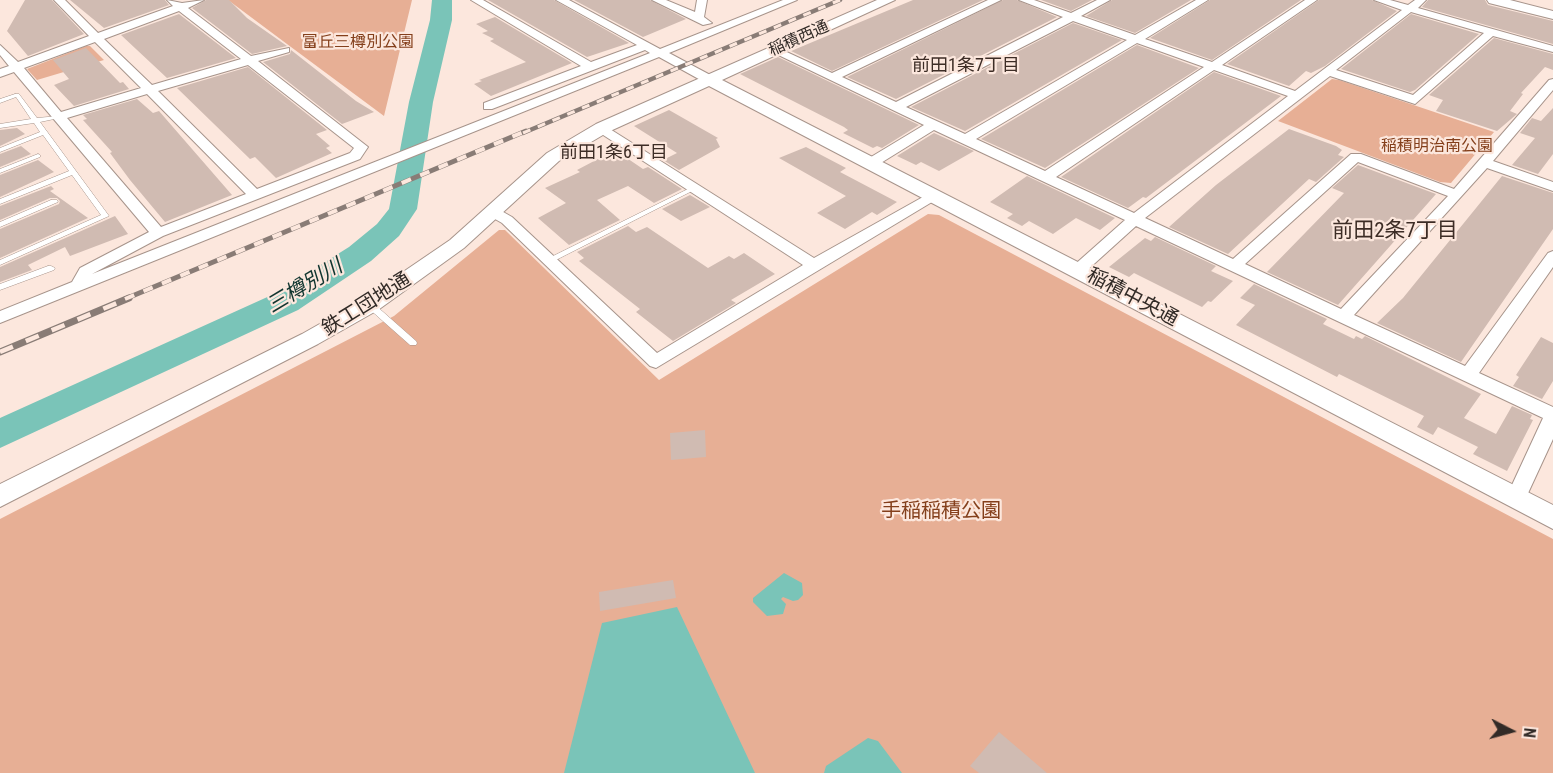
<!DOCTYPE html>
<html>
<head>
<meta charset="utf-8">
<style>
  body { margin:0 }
  #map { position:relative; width:1553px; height:773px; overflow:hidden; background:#fce7dd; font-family:"Roboto Condensed",sans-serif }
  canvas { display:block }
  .north { position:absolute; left:1481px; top:701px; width:60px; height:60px; -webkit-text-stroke:4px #fce7dd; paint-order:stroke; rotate:96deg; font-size:16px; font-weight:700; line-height:24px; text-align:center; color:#322b27 }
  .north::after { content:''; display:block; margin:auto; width:21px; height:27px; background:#322b27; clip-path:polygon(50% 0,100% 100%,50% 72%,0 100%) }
</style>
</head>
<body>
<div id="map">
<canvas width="1553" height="773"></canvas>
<div class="north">N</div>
</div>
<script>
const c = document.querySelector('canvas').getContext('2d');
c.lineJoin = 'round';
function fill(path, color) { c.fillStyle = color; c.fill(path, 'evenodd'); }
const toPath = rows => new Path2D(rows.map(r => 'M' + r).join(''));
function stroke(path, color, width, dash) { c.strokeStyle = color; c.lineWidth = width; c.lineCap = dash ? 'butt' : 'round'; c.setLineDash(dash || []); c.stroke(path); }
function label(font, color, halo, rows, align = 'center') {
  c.font = font + ' "Roboto Condensed","Noto Sans JP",sans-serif'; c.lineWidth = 4.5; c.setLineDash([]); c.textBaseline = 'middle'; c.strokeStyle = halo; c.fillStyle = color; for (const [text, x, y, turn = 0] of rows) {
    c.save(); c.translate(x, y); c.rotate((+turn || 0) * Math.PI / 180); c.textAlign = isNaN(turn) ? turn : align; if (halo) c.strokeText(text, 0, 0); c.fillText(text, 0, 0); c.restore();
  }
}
fill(toPath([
  [228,0,412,0,384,116,291,47],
  [86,46,90,46,104,60,37,80,27,69],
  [1332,79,1339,80,1494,132,1451,183,1440,182,1278,121],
  [928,214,939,215,1553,539,1553,773,0,773,0,519,394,316,499,230,505,230,659,380]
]), '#e7af95');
fill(toPath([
  [784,573,802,583,803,595,798,600,793,601,783,597,781,599,786,604,783,614,767,616,753,602,753,598],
  [677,607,755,773,564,773,602,623],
  [868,738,878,741,902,773,824,773,826,766]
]), '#7ac4b8');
fill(toPath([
  [432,0,452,0,452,20,433,102,417,209,399,236,371,261,298,310,0,448,0,418,274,294,349,247,377,224,389,209,409,102,430,20,432,0]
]), '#7ac4b8');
fill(toPath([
  [25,0,52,0,84,34,28,56,7,31],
  [70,0,165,0,169,5,104,28],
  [206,0,229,0,247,18,287,46,252,54,192,8],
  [488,0,554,0,629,43,587,57],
  [574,0,650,0,686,19,643,37],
  [913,0,983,0,832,71,791,51],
  [1003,0,1017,0,1057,17,896,99,847,77],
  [1041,0,1092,0,1071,11],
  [1112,0,1191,0,1135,33,1086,16],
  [1210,0,1301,0,1212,60,1150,38],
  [1319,0,1372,0,1397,11,1325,66,1311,73,1306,71,1289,86,1227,64],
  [1428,0,1485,0,1488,5,1553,21,1553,44,1422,7],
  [179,14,236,58,167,78,121,35],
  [1411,14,1479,34,1415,90,1410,92,1341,69],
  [495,17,572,63,491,96,474,84,482,81,479,80,526,62,490,41,494,39,482,33,488,31,476,24],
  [1073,23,1122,40,965,131,911,107],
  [1494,38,1553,54,1553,70,1545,67,1521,93,1523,94,1510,111,1517,114,1497,131,1436,111,1443,100,1429,95],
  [1137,45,1199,68,1045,168,981,139],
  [86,48,120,83,123,82,129,89,74,106,54,85,69,79,53,60],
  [291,50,356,101,374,112,342,124,263,62,290,54],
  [778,57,919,125,882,148,877,146,873,148,843,133,848,130,844,127,740,74],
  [248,67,327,130,316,134,330,146,326,148,332,153,276,178,255,157,250,159,177,88],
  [1214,72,1281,96,1146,198,1143,197,1128,208,1061,177],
  [137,99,153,113,159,111,232,195,165,222,130,180,110,153,112,152,83,120,87,119,83,115],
  [1553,108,1553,154,1538,174,1512,165,1535,138,1520,133,1532,118,1541,121],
  [669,110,718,138,716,139,720,147,679,170,663,160,677,153,634,126],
  [17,128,25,134,0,146,0,130],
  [1289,129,1336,146,1342,150,1338,155,1344,157,1316,182,1309,179,1228,254,1169,227,1216,185],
  [934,133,974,151,939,171,921,162,916,165,897,156],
  [21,146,31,154,0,167,0,154],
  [806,147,846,168,840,172,897,202,877,215,872,212,845,229,817,213,846,196,779,158],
  [615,150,643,169,648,167,682,189,654,203,628,186,597,200,620,220,569,245,538,218,566,203,545,188,580,172,577,170],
  [38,160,54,172,0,197,0,175],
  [1358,165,1436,194,1338,305,1267,272,1344,193,1332,188],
  [1027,176,1115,218,1100,230,1076,218,1053,234,1029,221,1022,226,1007,218,1013,214,990,202],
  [1502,176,1553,193,1553,229,1461,362,1377,323,1403,298],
  [51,186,54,189,50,191,88,218,0,258,0,229,59,204,60,201,57,198,50,198,0,220,0,206],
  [690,195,710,207,681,221,662,209],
  [115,216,128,234,70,256,65,247,28,265,32,270,0,282,0,267],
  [628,226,636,232,647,227,708,268,729,256,734,259,744,253,775,274,731,300,736,303,673,341,636,312,640,309,579,261,584,258,577,252],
  [1155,237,1216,266,1211,271,1233,281,1211,302,1208,301,1202,307,1134,273,1129,277,1109,267,1145,238,1151,241],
  [1254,284,1327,319,1323,324,1354,339,1356,336,1362,339,1365,336,1481,394,1464,418,1496,434,1512,406,1532,415,1530,419,1533,420,1507,471,1473,454,1478,447,1438,427,1433,435,1417,427,1424,416,1339,374,1337,377,1236,325,1255,305,1240,298],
  [1541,337,1553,343,1553,381,1542,399,1513,386,1519,377,1516,375],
  [705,430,706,457,671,460,670,433],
  [673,580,676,598,600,611,599,592],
  [999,732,1047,773,979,773,970,766]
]), '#d0bbb2');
const lane = toPath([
  [15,94,19,94,37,118,59,116,59,118,40,122,109,216,0,265,0,260,101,215,72,175,0,204,0,199,69,171,43,135,0,152,0,148,40,132,34,123,0,128,0,124,31,119,16,97,0,103,0,99,15,94],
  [38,154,40,155,40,157,0,173,0,169,38,154],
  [694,186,696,187,696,189,550,263,547,263,543,261,694,186],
  [51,200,57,200,58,202,0,227,0,222,51,200],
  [48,266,51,266,55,268,54,270,0,290,0,284,48,266],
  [370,302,373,303,416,341,417,343,416,345,410,345,367,307,366,305,370,302]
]);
const street = toPath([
  [54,0,65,0,98,33,173,6,167,0,182,3,204,0,188,8,251,56,289,48,289,52,258,61,368,147,360,159,163,236,92,274,650,53,645,50,492,109,484,109,484,103,581,66,471,0,483,0,591,62,637,45,556,0,569,0,660,49,783,0,797,0,669,53,714,77,714,83,706,83,659,57,0,323,0,311,72,282,80,268,149,232,14,72,0,77,0,69,9,66,0,55,0,45,18,62,89,36,54,0],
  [179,11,241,59,152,85,104,39,179,11],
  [95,42,141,88,61,112,24,68,95,42],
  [248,65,354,148,350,153,257,189,158,91,248,65],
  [147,94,246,194,161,227,67,118,147,94],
  [652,0,666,0,695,12,697,0,707,0,704,17,712,23,703,25,652,0],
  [988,0,1001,0,842,77,896,102,1063,17,1019,0,1034,0,1071,13,1097,0,1110,0,1081,16,1135,35,1196,0,1208,0,1145,39,1212,62,1305,0,1317,0,1222,65,1295,91,1402,10,1374,0,1390,0,1408,5,1415,0,1426,0,1418,8,1553,46,1553,52,1493,36,1415,104,1330,76,1145,218,1233,259,1351,154,1361,154,1454,189,1549,80,1553,79,1553,90,1493,161,1553,182,1553,191,1487,168,1354,315,1465,366,1548,253,1553,251,1553,267,1479,373,1553,407,1553,439,1523,504,1516,506,1509,504,1506,498,1543,418,1136,226,1084,273,1072,273,1070,270,1072,267,1125,220,934,130,876,166,866,166,866,160,924,125,768,50,778,48,832,73,988,0],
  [1411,12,1484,33,1413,95,1336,70,1411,12],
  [1073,21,1127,40,965,134,906,107,1073,21],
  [1137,43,1204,67,1045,171,976,139,1137,43],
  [1214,70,1288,96,1134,213,1056,177,1214,70],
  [1358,162,1448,196,1341,309,1245,264,1358,162],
  [602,124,814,258,930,193,940,193,942,196,656,368,650,366,502,223,488,215,486,212,488,209,498,209,512,217,657,353,803,265,597,131,597,125,602,124]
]);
const secondary = toPath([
  [877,0,895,0,722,80,1553,505,1553,529,709,86,608,132,559,161,464,248,378,310,318,344,0,507,0,484,302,334,362,300,450,240,547,153,596,124,877,0],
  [1487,0,1510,0,1553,11,1553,19,1489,3,1487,0]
]);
stroke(lane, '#a7948b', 1);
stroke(street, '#a7948b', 2);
stroke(secondary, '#a7948b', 2);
fill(lane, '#fff');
fill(street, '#fff');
fill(secondary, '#fff');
const railFar2 = toPath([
  [523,133,840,0]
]);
const railFar1 = toPath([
  [125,299,526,131]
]);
const rail = toPath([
  [0,352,129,298]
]);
stroke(railFar2, '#897c76', 4.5);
stroke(railFar1, '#897c76', 5);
stroke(rail, '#897c76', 7);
stroke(railFar2, '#fce7dd', 3, [8]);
stroke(railFar1, '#fce7dd', 4, [10]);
stroke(rail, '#fce7dd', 4.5, [14]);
label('16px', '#322b27', '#fce7dd', [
  ["稲積西通",799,39,-24]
]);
label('16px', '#843f1b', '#fce7dd', [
  ["富丘三樽別公園",358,43],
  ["稲積明治南公園",1437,147]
]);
label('18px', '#3d2d26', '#fce7dd', [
  ["前田1条7丁目",966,66],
  ["前田1条6丁目",614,153]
]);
label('20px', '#322b27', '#fce7dd', [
  ["稲積中央通",1132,298,28],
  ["鉄工団地通",367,305,-32]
]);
label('20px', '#843f1b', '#fce7dd', [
  ["手稲稲積公園",941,512]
]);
label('21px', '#3d2d26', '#fce7dd', [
  ["前田2条7丁目",1395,232]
]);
label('italic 21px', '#10352f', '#fce7dd', [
  ["三樽別川",305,287,-31]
]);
</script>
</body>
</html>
